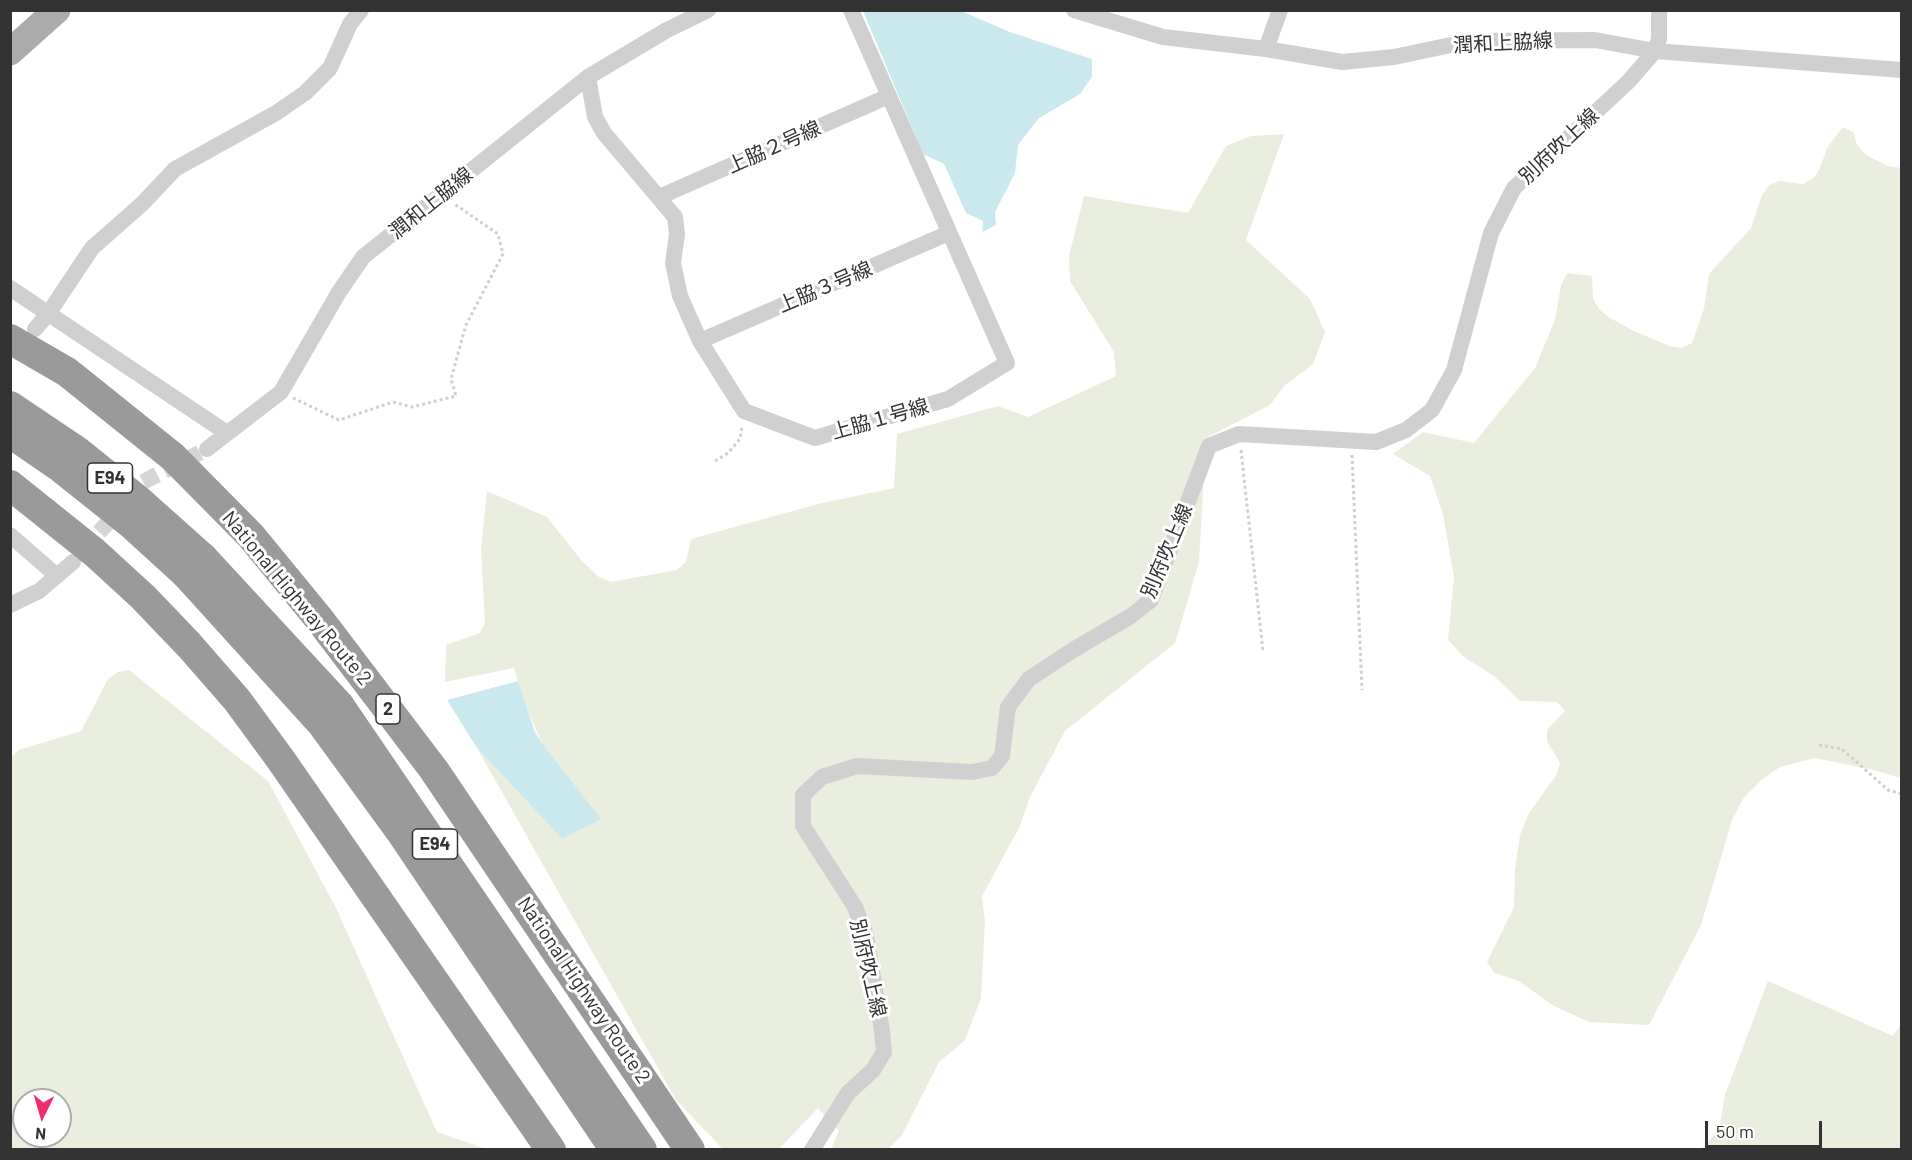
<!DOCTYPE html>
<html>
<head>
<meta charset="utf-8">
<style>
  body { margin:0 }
  #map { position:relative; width:1912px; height:1160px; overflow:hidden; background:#fff; font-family:Barlow,sans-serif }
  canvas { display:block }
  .frame { position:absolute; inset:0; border:12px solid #333; pointer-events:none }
  .north { position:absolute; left:12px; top:1088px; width:60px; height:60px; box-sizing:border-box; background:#fff; border:2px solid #adadad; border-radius:50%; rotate:185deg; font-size:16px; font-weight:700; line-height:24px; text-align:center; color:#333 }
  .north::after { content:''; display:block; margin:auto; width:21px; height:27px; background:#f12d6f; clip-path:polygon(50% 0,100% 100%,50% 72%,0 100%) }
  .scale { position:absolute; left:1705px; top:1121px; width:117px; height:27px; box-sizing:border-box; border:3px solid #333; border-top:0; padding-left:8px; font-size:18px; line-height:21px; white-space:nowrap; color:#333; -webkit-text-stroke:4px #fff; paint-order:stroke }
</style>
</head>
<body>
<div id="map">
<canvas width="1912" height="1160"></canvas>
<div class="frame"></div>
<div class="north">N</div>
<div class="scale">50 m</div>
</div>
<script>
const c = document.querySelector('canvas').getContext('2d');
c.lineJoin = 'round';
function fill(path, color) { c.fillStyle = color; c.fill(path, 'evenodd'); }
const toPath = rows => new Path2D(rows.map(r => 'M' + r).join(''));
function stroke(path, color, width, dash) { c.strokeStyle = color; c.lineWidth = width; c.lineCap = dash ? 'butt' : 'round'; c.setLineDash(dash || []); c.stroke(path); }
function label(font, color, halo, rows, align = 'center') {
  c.font = font + ' Barlow,"Noto Sans JP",sans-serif'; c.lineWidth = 6; c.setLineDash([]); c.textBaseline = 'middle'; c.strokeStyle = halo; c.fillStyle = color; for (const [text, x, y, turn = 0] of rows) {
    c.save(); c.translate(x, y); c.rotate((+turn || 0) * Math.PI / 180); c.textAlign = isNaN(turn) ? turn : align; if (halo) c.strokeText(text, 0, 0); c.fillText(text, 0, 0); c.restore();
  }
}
fill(toPath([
  [1843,127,1854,133,1857,145,1865,154,1887,166,1901,168,1901,778,1874,770,1815,758,1780,767,1761,780,1743,799,1732,820,1701,925,1649,1025,1589,1022,1554,1006,1517,980,1494,973,1487,962,1514,907,1515,870,1520,835,1529,813,1557,774,1560,763,1547,741,1547,730,1565,711,1557,702,1520,701,1494,676,1464,657,1448,640,1454,577,1443,514,1430,476,1393,454,1423,432,1474,443,1535,368,1555,320,1561,285,1567,273,1592,276,1593,299,1600,310,1610,318,1634,331,1669,346,1681,348,1692,343,1704,309,1709,274,1751,228,1762,195,1769,185,1780,181,1803,184,1814,178,1820,168,1828,146],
  [1284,134,1246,240,1310,299,1325,332,1313,364,1284,386,1270,405,1206,438,1199,562,1175,643,1065,731,1030,797,1019,828,982,896,985,922,981,998,965,1040,939,1062,902,1135,888,1149,831,1149,839,1131,818,1108,779,1149,723,1149,676,1100,477,748,562,839,600,819,541,742,524,701,514,668,445,682,446,645,480,633,485,623,481,549,487,491,547,517,581,560,599,577,611,582,677,570,686,562,691,539,818,504,894,488,897,434,998,406,1028,417,1116,376,1114,352,1070,281,1069,256,1084,196,1188,213,1226,146,1251,136],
  [129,670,268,781,336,908,437,1132,487,1149,11,1149,11,757,19,750,81,731,108,679,118,672],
  [24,1100,60,1100,60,1136,24,1136],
  [1768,981,1893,1036,1901,1024,1901,1149,1701,1149,1719,1130,1725,1095]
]), '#eaeede');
fill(toPath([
  [863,11,961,11,1010,32,1092,59,1092,77,1080,94,1039,118,1018,145,1015,173,995,212,996,225,982,232,983,221,966,213,944,164,923,154],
  [518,681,535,732,541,742,601,819,562,839,477,748,447,700]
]), '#cae9ee');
stroke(toPath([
  [143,482,207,449],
  [83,550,112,518]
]), '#d6d6d6', 16, [16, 8]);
stroke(toPath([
  [293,398,339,420,393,402,412,407,456,396,451,379,466,325,503,254,498,234,453,203],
  [1241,450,1263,651],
  [1352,455,1362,690],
  [715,461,728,453,740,439,742,427],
  [1819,745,1842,749,1888,790,1902,794]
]), '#d0d0d0', 3, [3, 3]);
stroke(toPath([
  [1074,10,1163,37,1266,49,1342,62,1394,57,1470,41,1595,40,1655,51,1902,70],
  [1266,49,1280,10],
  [588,77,595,117,604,133,675,217,677,234,673,263,680,296,700,341,744,411,815,438,948,399,1007,363,851,10],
  [659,197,889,96],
  [10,288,227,433],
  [35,329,48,314,92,248,142,204,175,169,276,113,305,93,330,68,350,24,361,10],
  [700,341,949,233],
  [207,449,281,392,339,292,363,257,588,77,667,30,708,10],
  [10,535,57,576],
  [10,605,39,591,73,562],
  [812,1150,848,1093,873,1070,884,1052,882,1031,866,935,855,907,803,826,803,795,822,777,857,766,972,772,992,768,1002,756,1008,707,1029,679,1073,650,1131,616,1151,600,1209,446,1239,434,1376,442,1406,430,1432,410,1454,370,1491,233,1514,188,1628,82,1655,51,1659,39,1659,10]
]), '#d0d0d0', 16);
stroke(toPath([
  [10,52,57,10]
]), '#ababab', 27);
stroke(toPath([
  [10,339,67,372,173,457,251,536,320,620,434,770,690,1150],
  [10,485,95,553,143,597,189,645,237,700,281,760,551,1150],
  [203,558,339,705,642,1150],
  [186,574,322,724,403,835,615,1150]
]), '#9a9a9a', 30);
stroke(toPath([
  [10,406,77,451,138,500,203,558],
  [10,433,61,468,130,523,186,574]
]), '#9a9a9a', 30);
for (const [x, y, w] of [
  [110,478,45],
  [388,709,24],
  [435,844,45]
]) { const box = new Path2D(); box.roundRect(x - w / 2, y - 15, w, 30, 4.5); c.fillStyle = '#fff'; c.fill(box); stroke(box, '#333', 1.5); }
label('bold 18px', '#333', null, [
  ["E94",110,478],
  ["2",388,709],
  ["E94",435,844]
]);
label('20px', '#333', '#fff', [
  ["潤和上脇線",1503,43,-3],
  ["別府吹上線",1559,146,-43],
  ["上脇２号線",774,147,-24],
  ["潤和上脇線",431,203,-39],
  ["上脇３号線",825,287,-23],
  ["上脇１号線",880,419,-16],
  ["別府吹上線",1167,551,-67],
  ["National Highway Route 2",297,598,50],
  ["別府吹上線",868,968,77],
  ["National Highway Route 2",584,990,56]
]);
</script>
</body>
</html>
